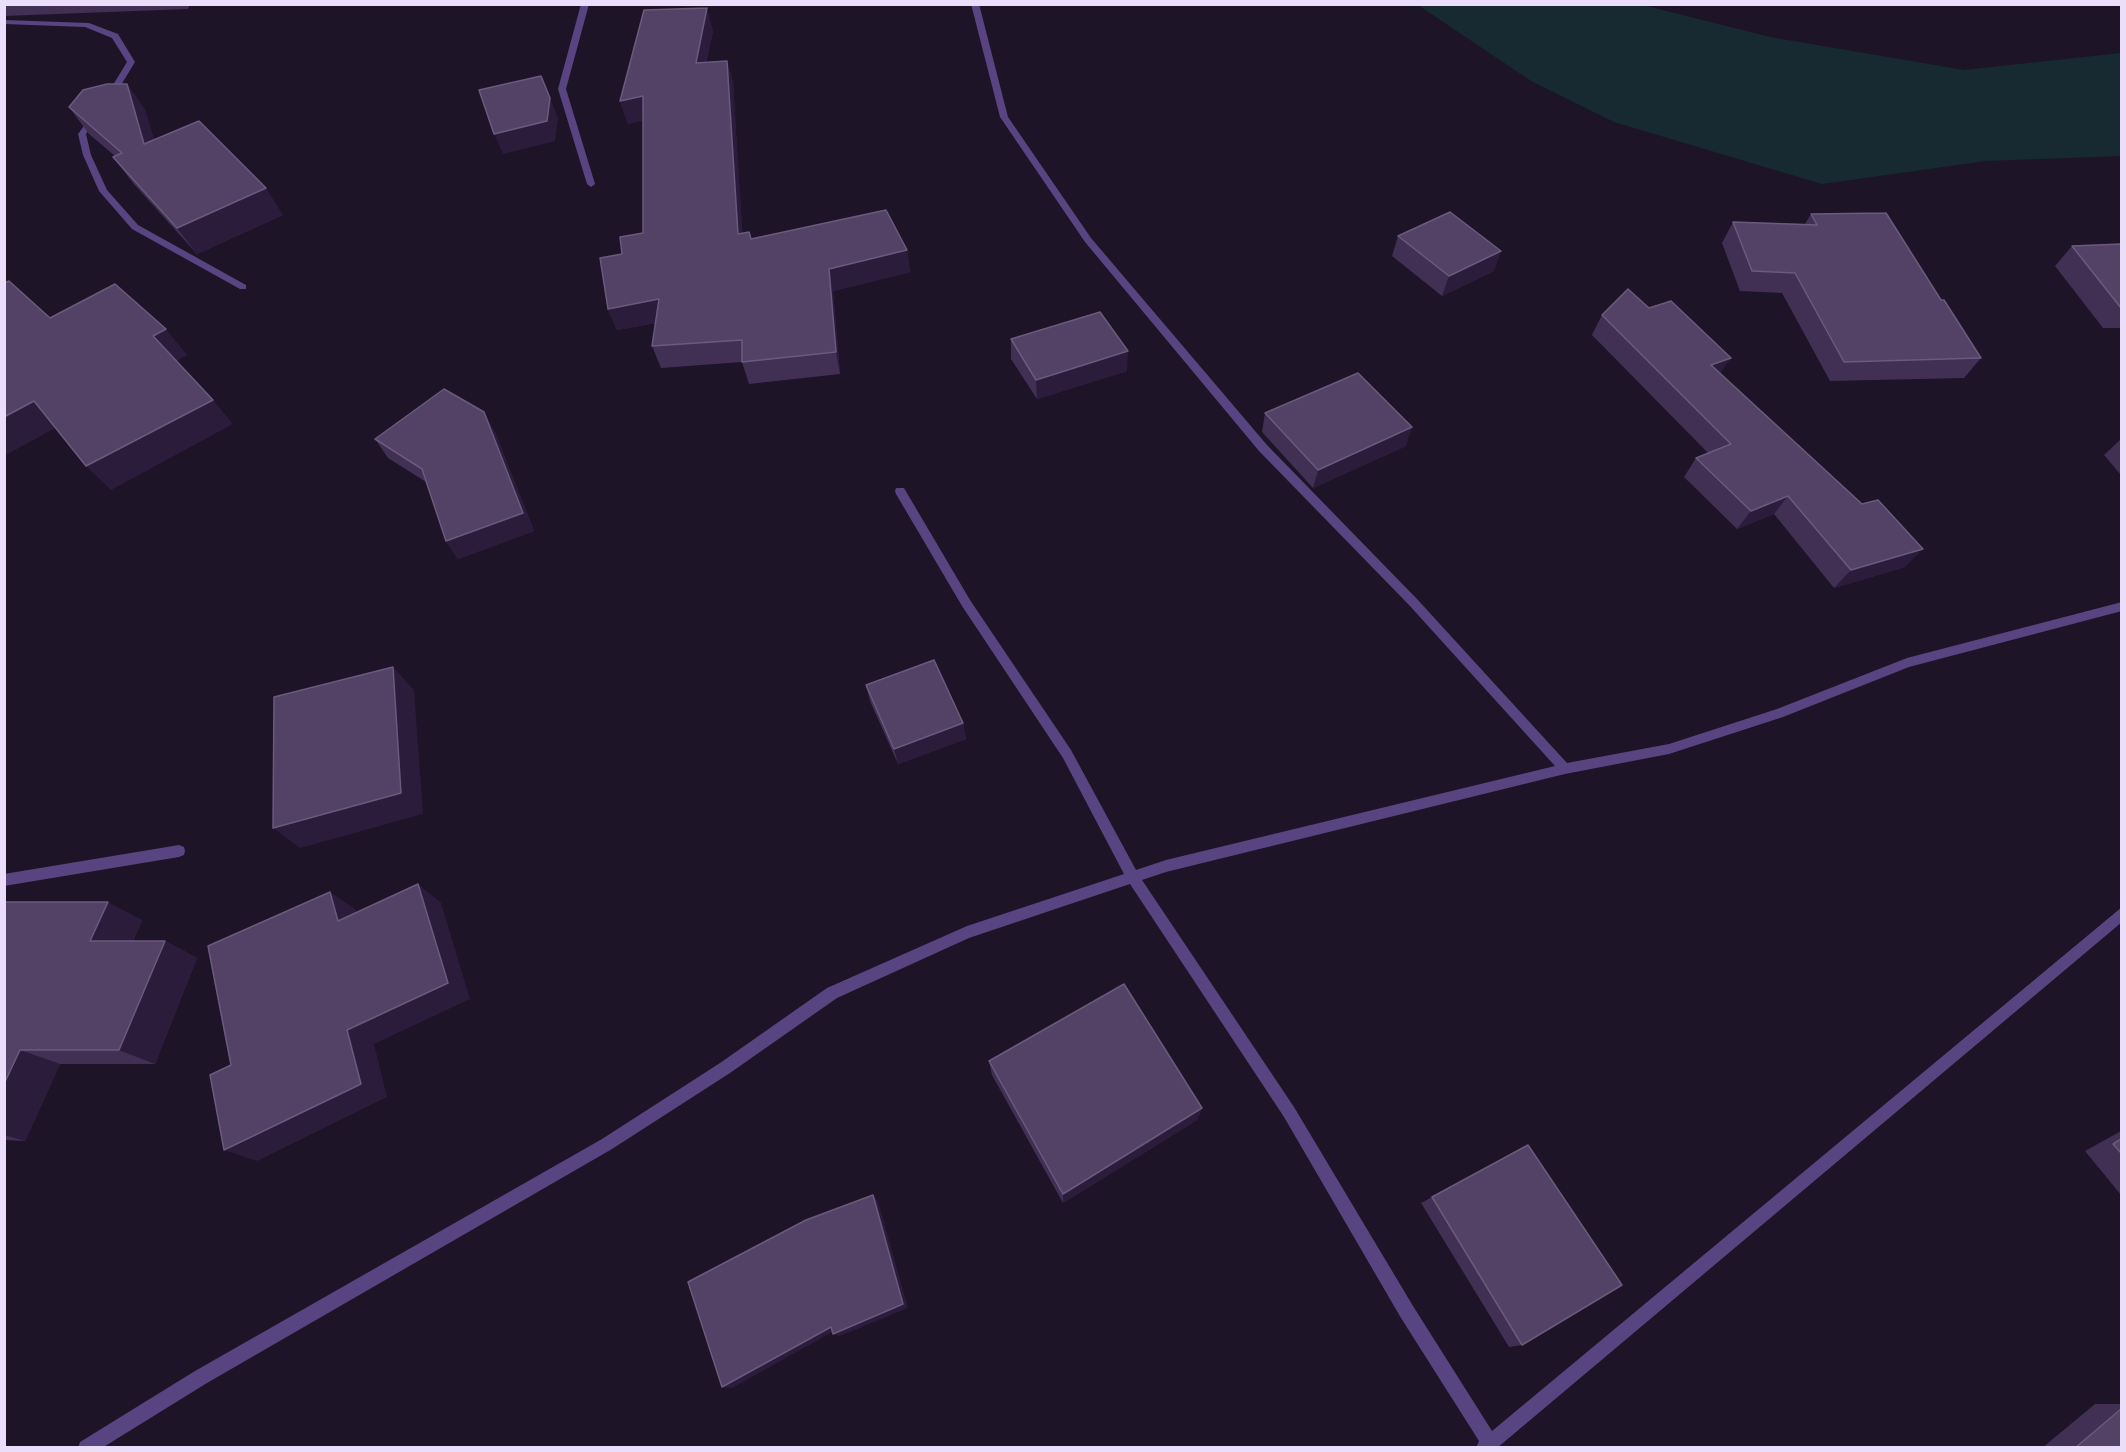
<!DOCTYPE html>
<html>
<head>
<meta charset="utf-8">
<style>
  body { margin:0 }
  #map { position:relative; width:2126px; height:1452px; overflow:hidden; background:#1d1428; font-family:Jost,sans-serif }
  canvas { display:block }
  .frame { position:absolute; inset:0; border:6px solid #eadefb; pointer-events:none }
</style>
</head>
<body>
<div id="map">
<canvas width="2126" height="1452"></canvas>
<div class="frame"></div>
</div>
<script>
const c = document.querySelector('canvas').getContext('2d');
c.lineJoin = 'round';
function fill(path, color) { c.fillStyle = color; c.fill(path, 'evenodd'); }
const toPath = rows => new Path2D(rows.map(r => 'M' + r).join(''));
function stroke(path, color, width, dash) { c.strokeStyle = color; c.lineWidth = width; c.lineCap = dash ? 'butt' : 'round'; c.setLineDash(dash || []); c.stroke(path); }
fill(toPath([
  [1418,5,1642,5,1770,37,1964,70,2121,53,2121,156,1986,161,1822,184,1614,122,1531,81]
]), '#172a31');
fill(toPath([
  [4,20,89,23,118,34,135,62,112,100,106,100,105,98,127,62,112,38,85,27,4,24,4,20],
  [92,115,99,117,86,134,91,155,107,190,138,225,246,285,246,289,240,289,132,229,99,191,83,155,78,134,92,115]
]), '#584481');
fill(toPath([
  [581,4,589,4,566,89,595,184,591,187,587,184,558,89,581,4],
  [971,4,979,4,1008,117,1091,238,1267,445,1417,599,1567,763,1669,744,1777,709,1907,658,2122,602,2122,611,1909,667,1783,717,1669,754,1565,774,1166,872,1142,880,1294,1107,1413,1306,1492,1431,2122,907,2122,922,1497,1448,1476,1448,1479,1441,1401,1318,1284,1117,1130,884,969,938,837,998,730,1073,612,1149,207,1383,102,1448,78,1448,80,1442,195,1371,602,1139,720,1063,827,988,967,926,1124,874,1063,758,962,606,896,494,895,491,896,488,904,488,970,600,1071,750,1136,870,1166,860,1555,766,1409,605,1259,451,1085,242,1000,117,971,4],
  [179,845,184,847,185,851,184,855,179,857,4,886,4,874,179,845]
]), '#584481');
fill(toPath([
  [4,4,190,4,188,9,4,16],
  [713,31,706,62,727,61,733,83,742,233,751,238,907,250,910,272,833,291,840,374,749,384,742,362,661,368,652,346,656,323,617,330,608,309,622,254,643,233,643,120,628,124,620,101],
  [127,84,145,110,154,140,283,215,197,254,133,183,113,157,115,156,89,134,69,107],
  [1811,214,1941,300,1981,358,1964,378,1830,381,1782,293,1740,291,1722,243,1733,222,1805,224],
  [1398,236,1494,271,1442,296,1392,256],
  [2121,244,2121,328,2103,328,2055,266,2072,246],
  [1602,315,1721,374,1905,567,1834,588,1774,514,1737,529,1684,477,1696,458,1708,453,1592,335],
  [1011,339,1127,371,1037,399,1011,359],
  [1265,413,1406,446,1313,488,1262,432],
  [495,432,534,531,458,559,446,541,426,482,388,458,375,439],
  [2121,439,2121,475,2104,455],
  [866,685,963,723,966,739,898,764,870,701],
  [4,902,142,920,133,941,165,941,197,958,155,1064,60,1064,25,1141,4,1140],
  [989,1061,1202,1108,1197,1120,1063,1203,992,1075],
  [2121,1131,2121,1195,2085,1151],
  [1432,1197,1522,1345,1509,1347,1421,1203],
  [2095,1404,2121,1404,2121,1448,2042,1448]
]), '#412f54');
fill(toPath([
  [707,8,713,31,702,85,696,63],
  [727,61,733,83,744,256,738,234],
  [127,84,145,110,163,170,144,144],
  [643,96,650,118,628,124,620,101],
  [550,98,558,118,555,141,503,154,494,134],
  [266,188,283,215,197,254,177,228],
  [907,250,910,272,833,291,840,374,836,352,829,269],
  [1501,251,1494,271,1442,296,1449,276],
  [659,299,667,321,617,330,608,309],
  [166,329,187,355,175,362,153,336],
  [1128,351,1127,371,1037,399,1036,380],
  [1731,358,1718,377,1711,365],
  [213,400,233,424,111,490,86,466],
  [34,401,59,426,4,456,4,417],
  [484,412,495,432,534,531,458,559,446,541],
  [1412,427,1406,446,1313,488,1318,470],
  [1788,496,1774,514,1737,529,1751,511],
  [1923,549,1905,567,1834,588,1851,570],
  [393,667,414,690,423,814,300,848,273,828],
  [963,723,966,739,898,764,894,749],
  [418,884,441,903,470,999,374,1044,387,1097,257,1161,224,1150,347,1030],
  [330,892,356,910,364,938,338,921],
  [108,902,142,920,125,958,90,941],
  [165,941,197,958,155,1064,119,1050],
  [20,1050,60,1064,25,1141,4,1135,4,1084],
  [1202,1108,1197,1120,1063,1203,1063,1194],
  [873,1195,878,1201,908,1308,840,1336,833,1334],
  [831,1327,838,1329,732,1388,722,1387]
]), '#2b1c3b');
const building = toPath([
  [707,8,696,63,727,61,738,234,749,232,751,239,886,210,907,250,829,269,836,352,742,362,742,340,652,346,659,299,608,309,600,258,622,254,620,237,643,233,643,96,620,101,644,10,707,8],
  [541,76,550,98,547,121,494,134,479,90,541,76],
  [107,84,127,84,144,144,199,121,266,188,177,228,113,157,122,153,69,107,83,90,107,84],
  [1450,212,1501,251,1449,276,1398,236,1450,212],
  [1886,213,1941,300,1944,300,1981,358,1844,362,1795,273,1752,271,1733,222,1817,225,1811,214,1886,213],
  [2121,244,2121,308,2072,246,2121,244],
  [9,281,50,318,115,284,166,329,153,336,213,400,86,466,34,401,4,417,4,283,9,281],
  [1628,289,1649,308,1671,301,1731,358,1711,365,1862,504,1878,500,1923,549,1851,570,1788,496,1751,511,1696,458,1731,444,1602,315,1628,289],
  [1100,312,1128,351,1036,380,1011,339,1100,312],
  [1358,373,1412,427,1318,470,1265,413,1358,373],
  [444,389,484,412,523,513,446,541,422,469,375,439,444,389],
  [934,660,963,723,894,749,866,685,934,660],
  [393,667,401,793,273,828,274,697,393,667],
  [418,884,448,983,347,1030,361,1084,224,1150,210,1075,231,1065,208,946,330,892,338,921,418,884],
  [4,902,108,902,90,941,165,941,119,1050,20,1050,4,1084,4,902],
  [1124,984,1202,1108,1063,1194,989,1061,1124,984],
  [2121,1139,2121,1153,2113,1144,2121,1139],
  [1528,1145,1622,1285,1522,1345,1432,1197,1528,1145],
  [873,1195,903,1304,833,1334,831,1327,722,1387,688,1282,806,1220,873,1195],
  [2121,1409,2121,1448,2075,1448,2121,1409]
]);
fill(building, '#534266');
stroke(building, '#6b5a7d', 1.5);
</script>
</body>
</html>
